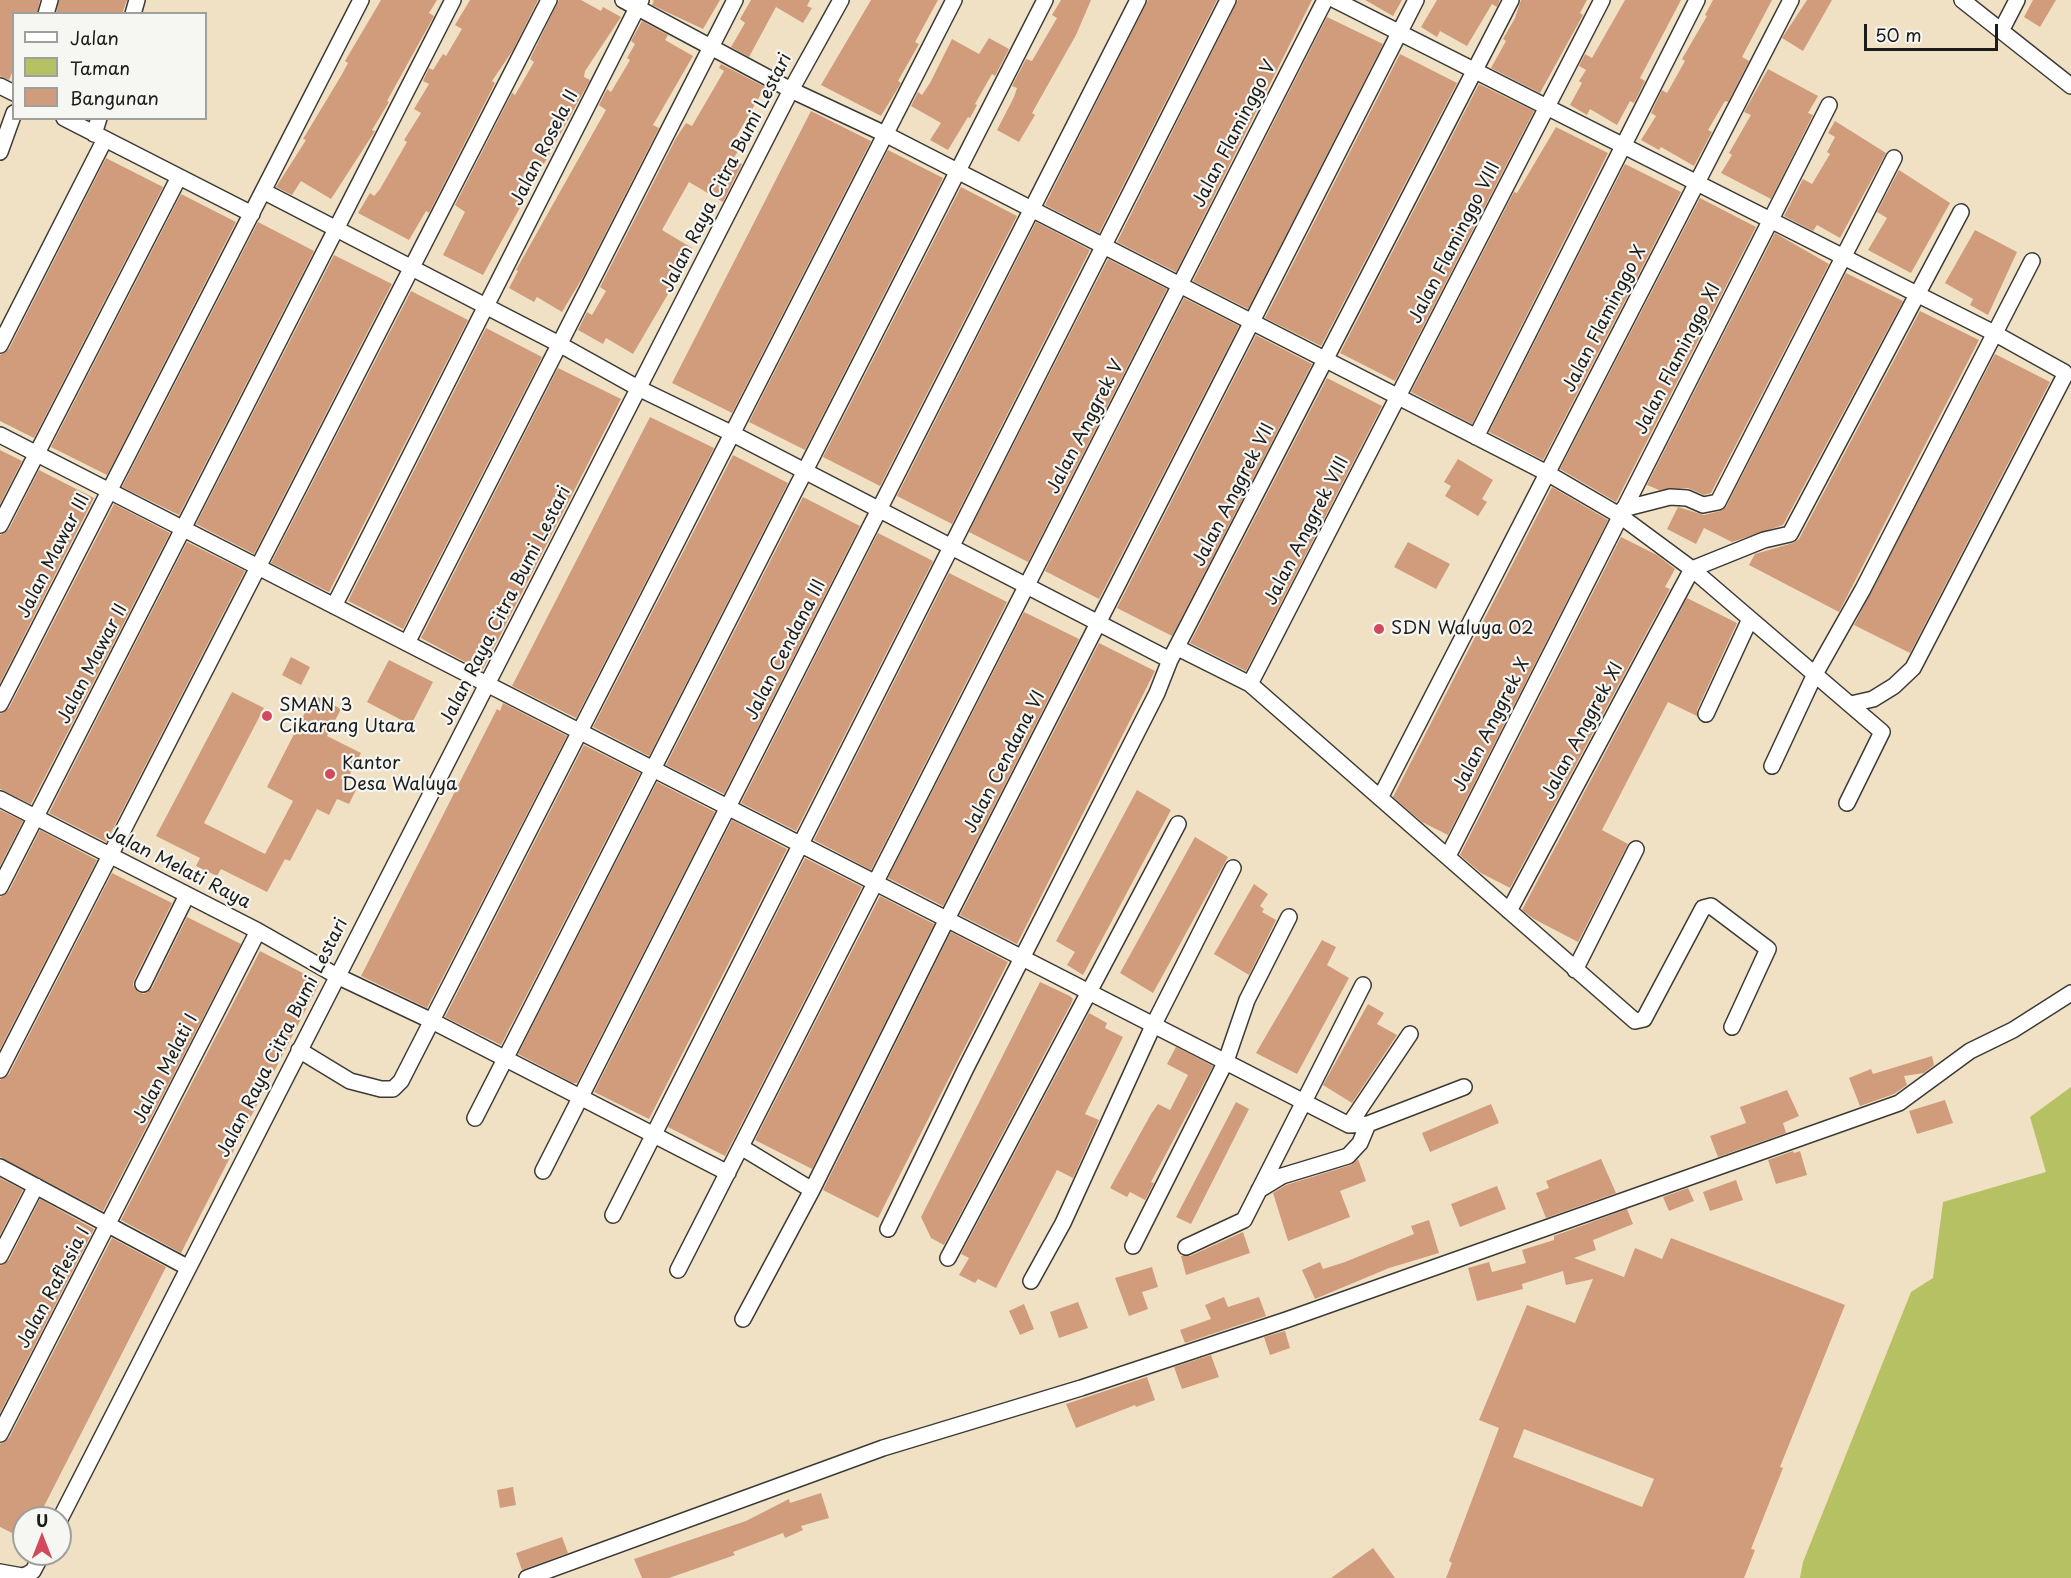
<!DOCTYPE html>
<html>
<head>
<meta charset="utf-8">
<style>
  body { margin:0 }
  #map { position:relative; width:2071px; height:1578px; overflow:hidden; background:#f0e1c5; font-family:"Playpen Sans",sans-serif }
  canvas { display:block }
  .legend { position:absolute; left:12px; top:12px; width:195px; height:108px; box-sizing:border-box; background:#f6f6f2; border:2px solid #9f9f9c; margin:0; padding:8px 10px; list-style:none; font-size:18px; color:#1c1c1c }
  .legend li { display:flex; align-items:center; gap:12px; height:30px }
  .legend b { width:30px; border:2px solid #9f9f9c }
  .north { position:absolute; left:12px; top:1506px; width:60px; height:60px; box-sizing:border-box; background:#f6f6f2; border:2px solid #9f9f9c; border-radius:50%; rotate:0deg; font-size:16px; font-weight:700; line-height:24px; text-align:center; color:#1c1c1c }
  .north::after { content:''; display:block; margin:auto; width:21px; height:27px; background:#d1495b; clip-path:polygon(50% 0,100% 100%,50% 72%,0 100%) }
  .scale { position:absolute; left:1864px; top:24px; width:134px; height:27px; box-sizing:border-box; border:3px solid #1c1c1c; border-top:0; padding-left:8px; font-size:18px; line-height:21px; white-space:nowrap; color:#1c1c1c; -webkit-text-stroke:4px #f6f6f2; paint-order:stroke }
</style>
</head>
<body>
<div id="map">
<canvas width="2071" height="1578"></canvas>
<ul class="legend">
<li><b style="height:8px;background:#fff"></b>Jalan</li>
<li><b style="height:16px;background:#b5c162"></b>Taman</li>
<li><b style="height:16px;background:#d19c7b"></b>Bangunan</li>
</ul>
<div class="north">U</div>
<div class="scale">50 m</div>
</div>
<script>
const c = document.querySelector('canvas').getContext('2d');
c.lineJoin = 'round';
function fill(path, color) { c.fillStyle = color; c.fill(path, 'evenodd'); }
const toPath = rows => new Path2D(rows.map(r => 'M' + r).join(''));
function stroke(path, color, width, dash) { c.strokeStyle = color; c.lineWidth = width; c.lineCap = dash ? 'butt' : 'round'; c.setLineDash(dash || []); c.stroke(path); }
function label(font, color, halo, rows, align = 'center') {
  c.font = font + ' "Playpen Sans",sans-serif'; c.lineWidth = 4.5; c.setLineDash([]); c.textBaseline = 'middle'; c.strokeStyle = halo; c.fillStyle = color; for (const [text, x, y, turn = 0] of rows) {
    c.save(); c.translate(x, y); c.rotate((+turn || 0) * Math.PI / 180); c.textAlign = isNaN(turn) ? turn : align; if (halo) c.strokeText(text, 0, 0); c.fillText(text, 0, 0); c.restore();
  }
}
fill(toPath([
  [2071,1087,2071,1578,1800,1578,1803,1562,1911,1292,1933,1278,1943,1202,2046,1172,2030,1117]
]), '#b5c162');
fill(toPath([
  [0,0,40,0,37,14,14,14,14,68,9,80,0,76],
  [59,0,127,0,122,14,56,14],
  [381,0,437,0,429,13,434,16,387,101,389,102,372,130,375,131,331,199,301,181,292,195,276,187,306,140,303,139,341,76,348,63,345,61],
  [470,0,538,0,513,50,492,81,495,83,429,213,426,211,409,240,358,213,370,193,374,196,380,189,407,142,404,140,421,113,414,109,429,84,423,81,429,68,433,70,443,54,446,56,462,29,455,25],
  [559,0,581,0,601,11,603,7,621,17,585,71,584,77,590,80,483,275,443,255,465,212,455,205,512,93,515,95,534,62,530,59],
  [652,0,720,0,703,29,652,5,654,1],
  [751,0,810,0,807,6,812,8,803,23,776,7,749,57,731,47,745,23,740,19],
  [871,0,938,0,915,42,919,44,898,81,901,83,881,116,821,85],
  [1061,0,1091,0,1076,35,1032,113,1035,115,1019,142,997,130,1014,97,1017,88,1012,86,1026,59,1032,61,1057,18,1052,15],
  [1148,0,1217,0,1099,233,1045,205],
  [1238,0,1312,0,1176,272,1117,242],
  [1365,0,1402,0,1393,16],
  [1437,0,1500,0,1497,7,1492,4,1467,46,1440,31,1437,37,1421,27],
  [1521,0,1587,0,1580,13,1583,15,1540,93,1491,68,1506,41,1503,39,1515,18],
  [1625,0,1681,0,1640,78,1645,81,1634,103,1630,101,1617,125,1590,109,1587,115,1570,105,1582,83,1579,81,1586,70,1579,66,1585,54,1592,58],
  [1713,0,1772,0,1742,57,1749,61,1728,102,1725,101,1708,130,1712,132,1694,166,1661,147,1659,150,1641,140,1656,116,1651,113,1662,90,1667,93,1685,61,1682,59,1707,16,1705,15],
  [1807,0,1832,0,1803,51,1782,38],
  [2033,0,2056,0,2040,27,2024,17],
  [1327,17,1383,44,1248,309,1193,281],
  [642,21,668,35,665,40,693,56,653,125,659,128,583,277,562,312,537,297,534,302,509,288,518,271,516,270,606,110,599,105,607,89,611,92,630,60,627,58,635,44,631,41],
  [989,38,1009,49,995,76,992,74,975,104,977,105,970,118,968,117,948,150,930,140,941,123,911,106,918,92,922,95,930,83,952,39,979,54],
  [1400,54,1457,83,1321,346,1265,318],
  [721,64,765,87,732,144,740,148,733,159,742,164,723,202,689,182,662,230,692,248,685,265,633,354,606,338,603,344,578,330,587,312,592,315,606,291,600,287,676,138,686,123,692,126,724,71,719,68],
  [1768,69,1818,96,1808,113,1813,115,1771,199,1721,173,1732,155,1729,153,1751,115,1744,112],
  [1479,84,1534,111,1395,381,1340,353],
  [811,111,871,141,732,413,672,383],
  [1835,121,1886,153,1840,238,1817,225,1813,231,1784,216,1803,179,1812,184,1830,154,1827,152,1835,137,1828,133],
  [1556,127,1608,153,1607,155,1472,424,1411,392,1514,192,1517,193],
  [888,150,943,178,805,450,749,422],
  [106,158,163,187,34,438,0,421,0,355,9,349],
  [1625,164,1681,192,1543,460,1489,432],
  [1899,170,1950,203,1911,273,1868,250,1887,218,1877,212],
  [961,187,1017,216,880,486,823,457],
  [181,194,236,222,107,475,51,447],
  [1700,198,1756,227,1616,502,1560,469],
  [258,222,314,251,179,515,122,487],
  [1036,222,1090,250,952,524,897,496],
  [1975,230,2017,252,1988,315,1970,305,1973,299,1945,283],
  [1775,233,1829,264,1711,493,1704,495,1688,488,1659,490,1647,485],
  [334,255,392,284,254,554,196,524],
  [1108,259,1167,289,1028,562,969,532],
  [1846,273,1903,301,1783,525,1732,542,1704,528,1696,544,1667,529,1678,507,1704,515,1720,511,1726,507],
  [411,291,468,320,329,592,271,563],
  [1184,298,1239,326,1099,599,1045,571],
  [1920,311,1979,340,1839,612,1749,565,1755,554,1793,543,1799,539],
  [486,328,542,357,403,629,348,601],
  [1256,335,1312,364,1172,636,1117,608],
  [1995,354,2050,382,1910,653,1854,625],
  [558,368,621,399,482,671,421,638],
  [1327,378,1382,406,1246,671,1190,643],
  [650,417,714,448,576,718,512,686],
  [0,450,22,461,0,504],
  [733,455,788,483,649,756,593,727],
  [1458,459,1493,480,1482,499,1487,502,1478,516,1445,496,1451,486,1444,482],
  [39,470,94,498,0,683,0,535,9,529],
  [1552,487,1608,520,1448,835,1422,822,1393,797],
  [803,497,860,526,724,794,666,765],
  [114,504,170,533,31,804,0,789,0,714,9,708],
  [878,533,933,561,796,831,741,803],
  [1621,537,1657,555,1675,569,1665,587,1670,589,1510,888,1481,873,1460,855],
  [187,542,245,571,106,842,49,813],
  [1408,542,1450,564,1436,589,1394,567],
  [949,573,1007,602,871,870,814,840],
  [1687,598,1737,623,1697,710,1697,716,1668,702,1602,830,1628,844,1578,942,1534,919,1522,910],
  [1024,612,1079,639,943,906,888,878],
  [1099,643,1155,671,1017,944,960,915],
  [291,657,310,667,301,685,282,675],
  [389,660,433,682,411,725,367,702],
  [232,692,264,708,204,823,265,854,293,801,267,787,314,695,341,709,327,736,361,753,345,784,356,790,349,804,337,799,329,815,317,809,290,861,285,859,267,892,221,869,217,876,196,866,200,858,156,836],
  [503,703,567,736,427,1008,361,976,497,709,500,711],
  [584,745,640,773,501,1045,445,1017],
  [657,782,715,812,577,1083,573,1083,518,1054],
  [1137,790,1171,810,1083,975,1067,965,1075,952,1056,941],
  [0,810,23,821,0,866],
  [732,820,787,849,649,1119,594,1092],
  [40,830,97,860,0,1049,0,897,9,891],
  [1195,837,1228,857,1153,993,1120,973],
  [805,858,862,887,725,1156,668,1127],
  [112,873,172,903,134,980,133,985,138,992,144,994,152,988,187,917,241,944,103,1211,0,1157,0,1080,9,1074],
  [1254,884,1268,894,1260,906,1264,909,1262,912,1276,920,1249,975,1214,954],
  [880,896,934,924,812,1169,755,1140],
  [951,932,1008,962,878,1218,823,1190],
  [1322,940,1336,947,1327,965,1349,978,1297,1074,1256,1053],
  [260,951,320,982,181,1253,121,1220],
  [1040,982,1070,996,1073,999,1071,1004,944,1245,931,1238,921,1217],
  [1368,1004,1384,1013,1377,1024,1397,1035,1352,1103,1323,1085],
  [1089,1013,1107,1023,1105,1028,1123,1037,1085,1114,1099,1120,1073,1178,1057,1170,996,1288,978,1279,975,1283,959,1275,969,1258,961,1254],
  [1176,1047,1213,1066,1151,1182,1154,1183,1145,1200,1130,1192,1127,1197,1110,1188,1151,1114,1158,1104,1170,1110,1188,1075,1167,1064],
  [1932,1056,1934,1065,1924,1073,1904,1076,1907,1085,1894,1094,1860,1106,1849,1078,1871,1069,1873,1074],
  [1787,1090,1799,1116,1783,1123,1786,1133,1718,1157,1710,1136,1746,1123,1740,1107],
  [1945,1100,1953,1123,1917,1134,1909,1111],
  [1236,1102,1249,1109,1191,1224,1176,1217],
  [1491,1104,1499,1123,1430,1152,1422,1133],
  [1793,1151,1794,1153,1800,1151,1807,1175,1776,1184,1768,1160],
  [1358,1159,1366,1181,1340,1191,1350,1217,1288,1241,1273,1193,1286,1185,1351,1165],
  [1601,1159,1616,1193,1546,1218,1536,1193,1549,1188,1546,1181],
  [0,1178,23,1190,0,1235],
  [1736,1180,1743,1200,1710,1211,1703,1192],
  [1497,1186,1506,1209,1460,1227,1451,1204],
  [1688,1188,1694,1201,1669,1211,1663,1197],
  [40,1199,94,1229,0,1413,0,1266,9,1260],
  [1627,1209,1633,1224,1593,1240,1596,1250,1574,1258,1624,1277,1635,1248,1662,1259,1671,1238,1845,1305,1780,1467,1783,1468,1751,1549,1755,1550,1744,1578,1446,1578,1452,1563,1449,1561,1499,1428,1479,1420,1527,1305,1575,1323,1593,1279,1566,1285,1563,1271,1522,1284,1523,1289,1477,1301,1468,1268,1489,1262,1492,1272,1526,1263,1522,1250,1554,1240,1554,1236],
  [1524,1429,1654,1479,1642,1507,1513,1457],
  [1429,1220,1439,1253,1389,1268,1315,1299,1302,1270,1320,1262,1323,1269,1345,1262,1414,1234,1411,1226],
  [1243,1232,1250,1253,1186,1275,1181,1256,1190,1256],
  [112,1238,166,1267,38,1518,24,1518,24,1539,0,1527,0,1444,9,1438],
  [1152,1267,1158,1287,1142,1292,1148,1309,1129,1316,1115,1278],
  [1224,1297,1228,1307,1259,1297,1266,1316,1185,1343,1180,1330,1211,1319,1205,1305],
  [1078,1302,1088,1328,1059,1338,1050,1312],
  [1024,1304,1034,1329,1020,1335,1009,1311],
  [1285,1331,1290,1348,1270,1355,1264,1337],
  [1211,1355,1219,1377,1182,1389,1174,1367],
  [1147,1377,1155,1400,1136,1407,1135,1405,1076,1428,1066,1404],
  [513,1487,516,1505,500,1508,497,1490],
  [821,1493,829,1518,801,1526,803,1530,785,1538,783,1533,733,1552,735,1555,669,1578,642,1578,634,1559,746,1521,789,1499,790,1503],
  [562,1537,568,1553,522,1570,516,1553],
  [1373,1548,1395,1578,1331,1578]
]), '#d19c7b');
const minor = toPath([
  [623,0,791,90,885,134,1547,473,1619,515,1692,569,1882,732,1847,803],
  [1335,0,1994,333,2064,372,2064,377,1913,668,1894,686,1873,699,1851,704],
  [1962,0,2071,86],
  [46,14,50,0],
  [133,14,137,0],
  [2001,31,2017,0],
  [0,86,14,93],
  [64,118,252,214],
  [94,134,99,118],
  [0,152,14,113],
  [263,191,559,344,638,388,733,434,1170,660],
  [0,345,105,139],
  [0,435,1349,1125,1368,1124],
  [1476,437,1697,0],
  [1623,509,1670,497,1687,498,1703,505,1718,502,1894,158],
  [0,525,179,177],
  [334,606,641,0],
  [407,643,735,0],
  [1178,648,1250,684,1635,1021,1644,1019,1703,908,1711,906,1768,949,1732,1027],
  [1250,684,1602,0],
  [0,704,361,0],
  [1706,714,1750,619],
  [1772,766,1815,674,1863,589,2032,261],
  [1380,798,1791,0],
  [0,799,258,931,337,976,432,1021,728,1173],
  [1448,856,1829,105],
  [0,887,453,0],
  [1509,911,1692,569,1764,540,1790,534,1961,212],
  [1575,970,1636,849],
  [143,984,187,895],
  [299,1050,350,1081,381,1089,393,1089,401,1081,954,0],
  [0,1070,549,0],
  [475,1118,1045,0],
  [1349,1125,1410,1034],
  [741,1147,812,1190],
  [0,1167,187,1267],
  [543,1171,1138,0],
  [1259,1190,1282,1176,1348,1156,1360,1143,1368,1124,1464,1087],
  [613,1215,1228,0],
  [888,1229,966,1068,1157,693,1170,660,1511,0],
  [1133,1246,1226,1061,1247,1000,1289,917],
  [1186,1247,1244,1220,1363,985],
  [0,1256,36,1186],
  [948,1258,1178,824],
  [678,1270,1325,0],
  [1031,1281,1063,1223,1153,1026,1233,868],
  [743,1319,812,1190,947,919,1416,0],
  [0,1434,258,931],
  [60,1519,791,90,841,0],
  [0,1572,22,1576,28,1574,33,1571,42,1554],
  [527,1578,883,1448,1081,1388,1286,1320,1899,1103,1970,1051,2013,1030,2071,993]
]);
stroke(minor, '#3c3a35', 18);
stroke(minor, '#fff', 15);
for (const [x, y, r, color] of [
  [1379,629,6,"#d1495b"],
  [267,716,6,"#d1495b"],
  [330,774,6,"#d1495b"]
]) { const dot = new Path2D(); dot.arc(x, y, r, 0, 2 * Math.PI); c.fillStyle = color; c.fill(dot); stroke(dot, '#f6f6f2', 2); }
label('18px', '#1c1c1c', '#f6f6f2', [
  ["Jalan Flaminggo V",1235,134,-63],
  ["Jalan Rosela II",545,148,-63],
  ["Jalan Raya Citra Bumi Lestari",727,173,-63],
  ["Jalan Flaminggo VIII",1455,243,-63],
  ["Jalan Flaminggo X",1605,319,-63],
  ["Jalan Flaminggo XI",1678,359,-63],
  ["Jalan Anggrek V",1086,427,-63],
  ["Jalan Anggrek VII",1234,495,-63],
  ["Jalan Anggrek VIII",1307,531,-63],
  ["Jalan Mawar III",54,556,-63],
  ["Jalan Raya Citra Bumi Lestari",506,606,-63],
  ["Jalan Cendana III",786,650,-63],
  ["Jalan Mawar II",93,664,-63],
  ["Jalan Anggrek X",1492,725,-63],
  ["Jalan Anggrek XI",1583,731,-62],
  ["Jalan Cendana VI",1005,762,-63],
  ["Jalan Melati Raya",178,868,27],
  ["Jalan Raya Citra Bumi Lestari",283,1038,-63],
  ["Jalan Melati I",166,1069,-63],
  ["Jalan Raflesia I",54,1288,-62]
]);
label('18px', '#1c1c1c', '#f6f6f2', [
  ["SDN Waluya 02",1391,629],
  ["SMAN 3",279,706],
  ["Cikarang Utara",279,727],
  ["Kantor",342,764],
  ["Desa Waluya",342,785]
], 'left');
</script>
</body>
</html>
